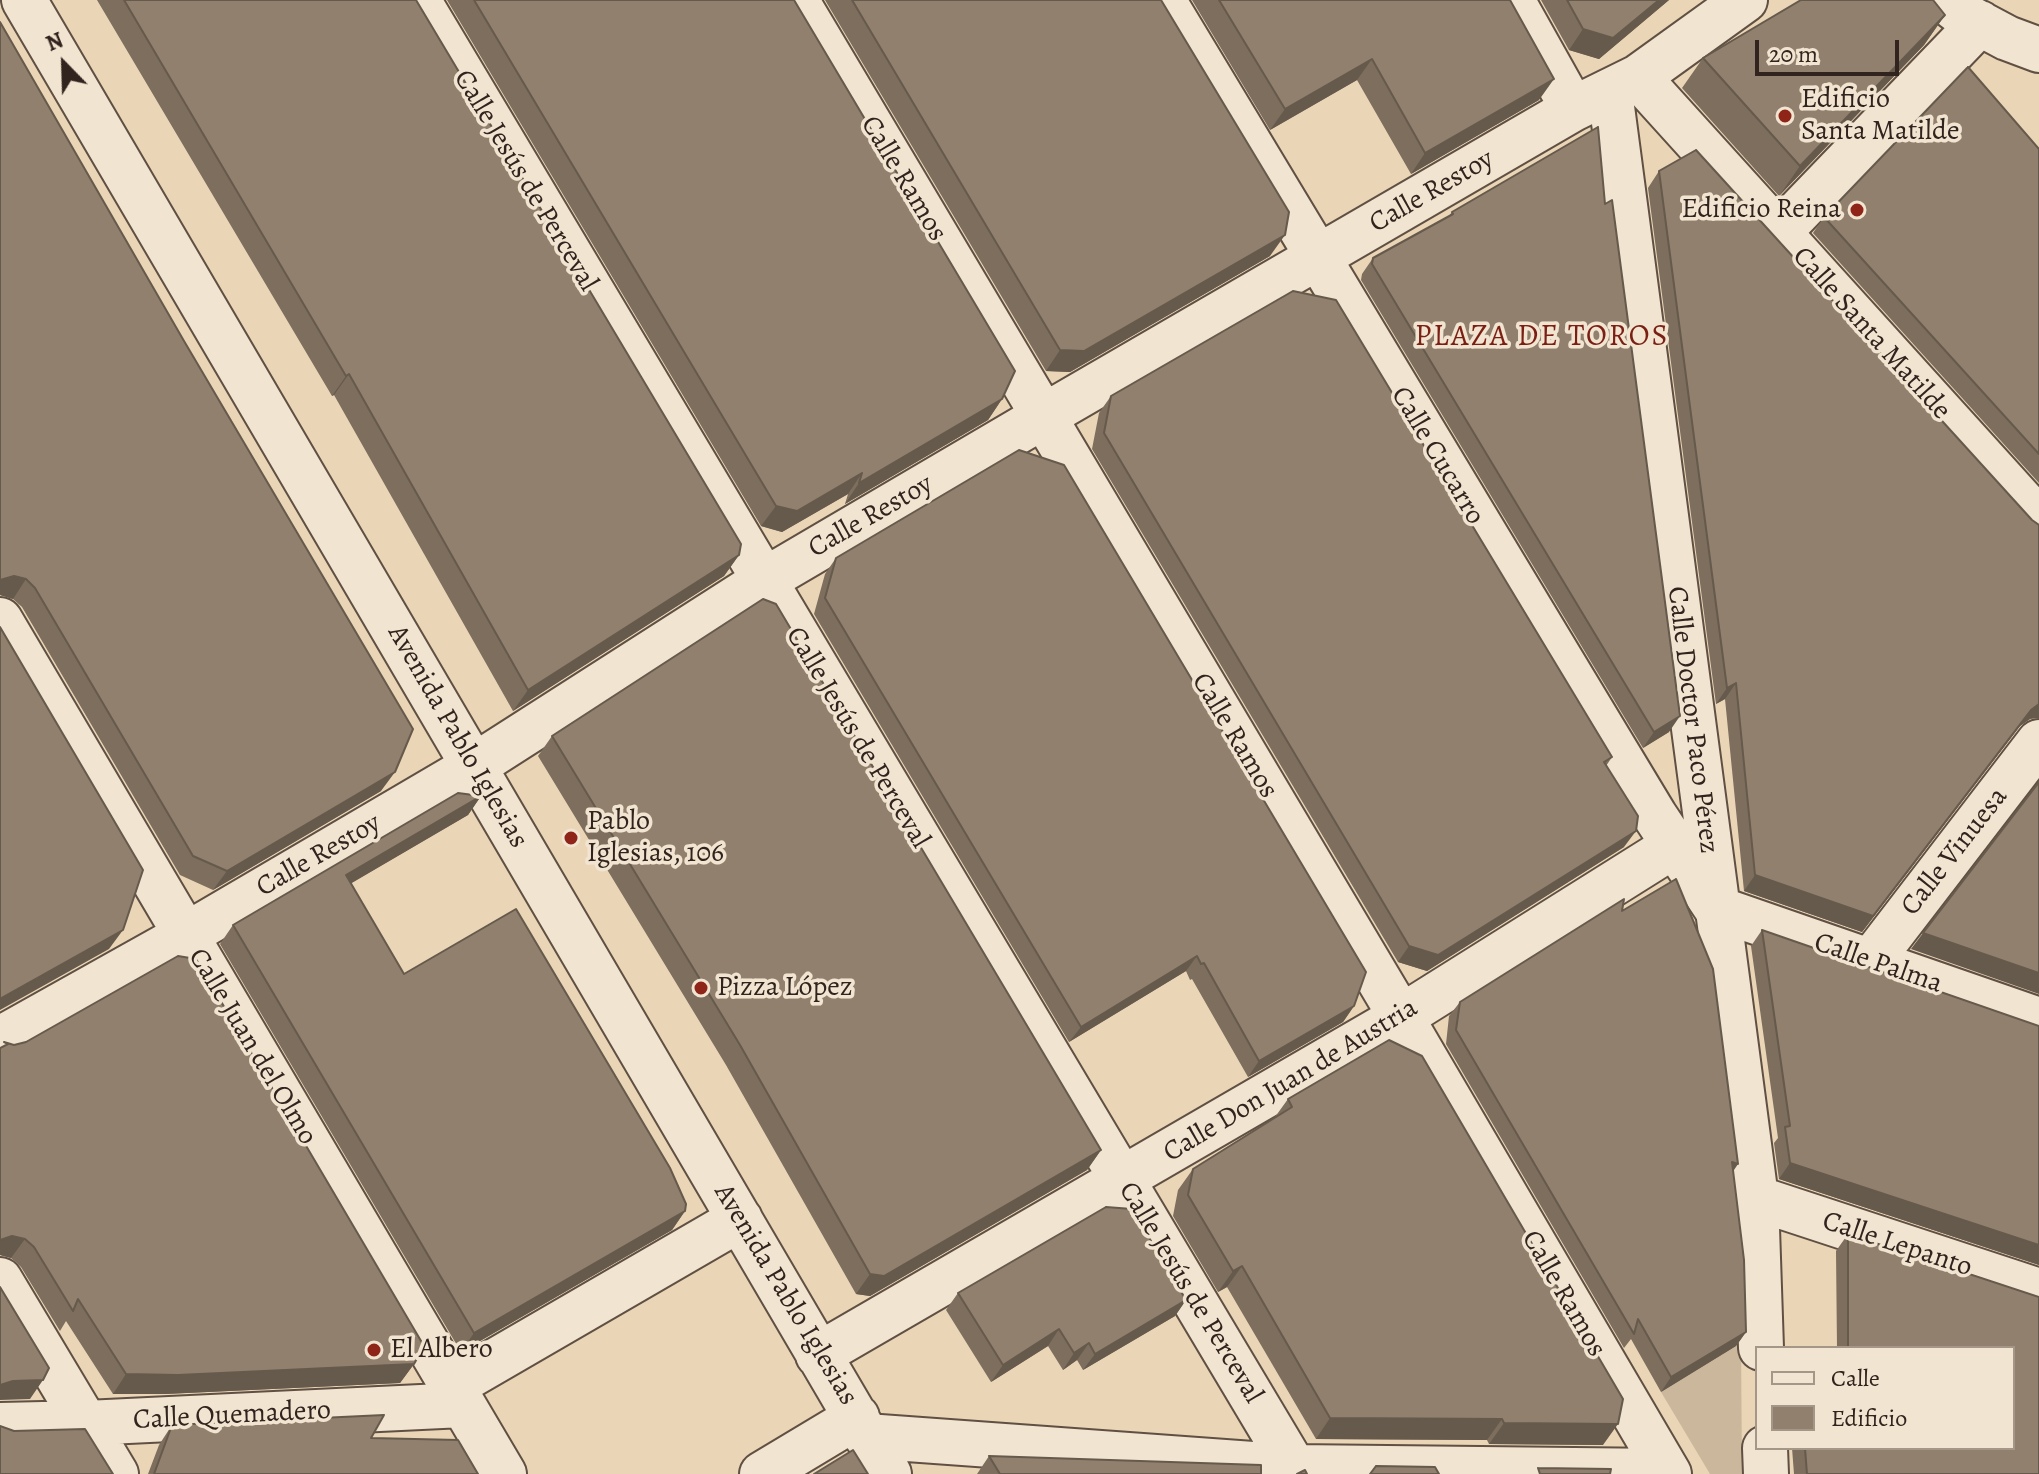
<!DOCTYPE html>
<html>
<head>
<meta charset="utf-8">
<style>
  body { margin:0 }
  #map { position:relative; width:2039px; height:1474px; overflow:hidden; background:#ead5b6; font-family:Alegreya,serif }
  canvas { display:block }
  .legend { position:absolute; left:1755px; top:1346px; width:260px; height:104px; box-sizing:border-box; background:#f1e4d0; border:2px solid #a49788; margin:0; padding:10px 14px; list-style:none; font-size:24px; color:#31231d }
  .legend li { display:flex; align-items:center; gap:16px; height:40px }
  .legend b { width:40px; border:2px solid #a49788 }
  .north { position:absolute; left:24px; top:24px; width:80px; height:80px; -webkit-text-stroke:6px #f1e4d0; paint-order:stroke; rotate:337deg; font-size:22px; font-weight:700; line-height:32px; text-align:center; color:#31231d }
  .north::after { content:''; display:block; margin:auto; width:28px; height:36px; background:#31231d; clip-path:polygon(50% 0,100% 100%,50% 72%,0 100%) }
  .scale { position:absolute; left:1755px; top:40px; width:144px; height:36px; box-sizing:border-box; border:4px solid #31231d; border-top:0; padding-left:10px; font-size:24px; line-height:28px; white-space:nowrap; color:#31231d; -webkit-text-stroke:6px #f1e4d0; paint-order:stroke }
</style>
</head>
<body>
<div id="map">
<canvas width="2039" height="1474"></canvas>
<ul class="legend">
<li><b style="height:10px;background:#f1e4d0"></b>Calle</li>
<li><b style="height:22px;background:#91806d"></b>Edificio</li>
</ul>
<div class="north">N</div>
<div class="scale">20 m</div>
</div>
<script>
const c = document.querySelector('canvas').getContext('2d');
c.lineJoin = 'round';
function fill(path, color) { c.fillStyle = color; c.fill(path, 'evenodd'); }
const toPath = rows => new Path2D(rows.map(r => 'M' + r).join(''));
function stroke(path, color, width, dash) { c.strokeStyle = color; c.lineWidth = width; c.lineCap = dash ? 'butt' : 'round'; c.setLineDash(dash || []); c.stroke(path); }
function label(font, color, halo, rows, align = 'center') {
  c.font = font + ' Alegreya,serif'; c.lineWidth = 7; c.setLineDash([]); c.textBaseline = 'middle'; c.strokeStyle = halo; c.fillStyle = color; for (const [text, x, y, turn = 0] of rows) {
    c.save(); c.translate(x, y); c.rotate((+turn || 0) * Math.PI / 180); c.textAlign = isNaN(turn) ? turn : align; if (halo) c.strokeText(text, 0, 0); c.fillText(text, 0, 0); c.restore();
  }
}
fill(toPath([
  [1741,1343,1742,1474,1710,1474,1661,1392]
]), '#cbb79c');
const minor = toPath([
  [24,0,889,1474],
  [418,0,1298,1474],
  [796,0,1401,1017,1669,1474],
  [1163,0,1655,816,1716,908,2039,1020],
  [1512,0,1573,109],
  [1944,0,1962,14,2007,38,2039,50],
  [1638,77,2039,520],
  [1610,92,1756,1198,1761,1348],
  [1779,232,1980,23],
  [0,620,504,1474],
  [1870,962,2039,742],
  [0,1039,186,935,474,766,763,581,1044,416,1573,109,1638,77,1745,0],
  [1756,1198,2039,1291],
  [0,1280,116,1474],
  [818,1355,1401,1017,1675,845],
  [452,1386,740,1219],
  [0,1425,86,1423,463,1405],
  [866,1436,1294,1467,1666,1471],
  [1765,1448,1766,1474],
  [762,1474,857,1417]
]);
stroke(minor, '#5f5043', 48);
stroke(minor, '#f1e4d0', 44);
fill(toPath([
  [97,0,416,0,739,555,724,576,513,711,334,395,332,396],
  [447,0,794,0,1002,399,988,420,845,504,848,494,782,532,761,526],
  [825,0,1161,0,1270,256,1070,372,1046,371],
  [1192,0,1510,0,1539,100,1411,174,1357,80,1270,130],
  [1541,0,1669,0,1599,59,1569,50],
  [1945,15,1924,45,1779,196,1682,88,1703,58],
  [0,22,381,791,213,890,180,875,22,607,13,599,0,595],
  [2039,149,2039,483,1813,233,1824,217],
  [1659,171,2032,520,2030,719,2020,726,1862,932,1744,891,1725,699,1716,704,1648,188],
  [1605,204,1669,732,1643,748,1361,280,1362,274,1373,258,1449,216,1452,212],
  [1111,396,1612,757,1606,766,1624,847,1427,971,1398,962,1092,449,1099,413],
  [836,558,1354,1006,1343,1022,1248,1077,1192,979,1190,980,1186,971,1069,1042,814,614,825,574],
  [552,736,1101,1150,1087,1170,870,1296,856,1294,726,1065,538,756],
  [481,796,468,815,351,883,404,974,685,1211,672,1230,461,1352,220,944,233,925],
  [1622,911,1733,1172,1746,1332,1736,1346,1661,1392,1631,1339,1624,1348,1446,1044,1449,1016,1460,1002],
  [1762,930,2039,1026,2039,1265,1779,1179,1774,1143,1778,1138,1751,946],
  [0,1048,414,1364,400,1383,165,1394,113,1394,66,1321,60,1331,21,1267,11,1258,0,1255],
  [1288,1099,1603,1445,1489,1444,1487,1440,1316,1439,1227,1287,1218,1292,1173,1216,1178,1190,1193,1169,1275,1117],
  [1848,1234,2039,1297,2039,1474,1794,1474,1792,1448,2013,1448,2013,1348,1837,1348,1836,1251],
  [958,1293,1186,1300,1175,1316,1083,1370,1077,1360,1063,1370,1048,1346,991,1382,946,1310],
  [172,1425,371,1438,478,1474,148,1474,159,1445],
  [989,1456,1261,1474,977,1474]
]), '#7d6e5e');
fill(toPath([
  [1659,0,1669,0,1599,59,1569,50,1583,29],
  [1945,15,1924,45,1779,196,1800,166],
  [1372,59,1357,80,1270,130,1285,109],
  [1554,79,1539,100,1411,174,1425,153],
  [1285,235,1270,256,1070,372,1046,371,1060,350],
  [349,374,334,395,332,396,346,376],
  [1002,399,988,420,845,504,859,483],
  [862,473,848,494,782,532,761,526,776,506],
  [739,555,724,576,513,711,528,690],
  [14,576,26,579,13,599,0,595,0,580],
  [1736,683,1725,699,1716,704,1727,688],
  [2039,704,2039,718,2030,719,2020,726,1862,932,1744,891,1755,875],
  [1680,716,1669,732,1643,748,1654,732],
  [395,772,381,791,213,890,227,871],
  [481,796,468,815,333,894,346,875],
  [1636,831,1624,847,1427,971,1398,962,1409,946],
  [123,930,109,949,0,1010,0,999],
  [1923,933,2039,973,2039,994,1911,949],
  [1197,956,1186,971,1069,1042,1081,1027],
  [1354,1006,1343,1022,1248,1077,1259,1061],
  [1101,1150,1087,1170,870,1296,856,1294,870,1274],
  [1732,1162,1738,1164,1728,1179],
  [1790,1163,2039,1245,2039,1265,1779,1179],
  [685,1211,672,1230,461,1352,474,1333],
  [12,1236,25,1239,11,1258,0,1255,0,1240],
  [1242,1266,1227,1287,1218,1292,1233,1271],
  [1186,1300,1175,1316,1083,1370,1095,1354],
  [1059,1329,1048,1346,991,1382,1003,1365],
  [1746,1332,1736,1346,1661,1392,1671,1377],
  [1089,1343,1077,1360,1063,1370,1074,1353],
  [414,1364,400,1383,165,1394,113,1394,126,1374],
  [43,1380,30,1399,0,1400,0,1385,13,1381],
  [1330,1418,1502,1419,1487,1440,1316,1439],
  [1504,1423,1618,1424,1603,1445,1489,1444]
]), '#665a4c');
const building = toPath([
  [124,0,416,0,741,544,739,555,528,690,349,374,346,376,124,0],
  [474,0,794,0,1015,371,1002,399,859,483,862,473,797,511,776,506,474,0],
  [852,0,1161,0,1289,212,1285,235,1084,351,1060,350,852,0],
  [1219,0,1510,0,1554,79,1425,153,1372,59,1285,109,1219,0],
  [1567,0,1659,0,1613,38,1583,29,1567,0],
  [1801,0,1933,0,1945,15,1800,166,1703,58,1801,0],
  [0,22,184,341,413,729,395,772,227,871,193,856,35,588,26,579,14,576,0,580,0,22],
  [1968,67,2039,149,2039,454,1824,217,1968,67],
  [1598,127,1605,204,1612,200,1680,716,1654,732,1372,264,1373,258,1453,214,1452,212,1598,127],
  [1696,150,2032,520,2039,525,2039,704,2031,710,1873,916,1755,875,1736,683,1727,688,1659,171,1696,150],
  [1293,291,1336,300,1612,757,1604,762,1638,816,1636,831,1438,955,1409,946,1104,433,1111,396,1293,291],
  [1019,450,1064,465,1366,972,1354,1006,1259,1061,1204,963,1201,964,1197,956,1081,1027,825,598,836,558,1019,450],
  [763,599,776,604,1101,1150,884,1276,870,1274,740,1045,552,736,763,599],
  [0,627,143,870,123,930,0,999,0,627],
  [2039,782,2039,973,1923,933,2039,782],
  [458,793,481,796,346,875,404,974,516,909,670,1168,686,1204,685,1211,474,1333,233,925,458,793],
  [1676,879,1713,969,1738,1164,1732,1162,1744,1260,1746,1332,1671,1377,1638,1319,1634,1334,1456,1030,1460,1002,1624,899,1622,911,1676,879],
  [1762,930,2039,1026,2039,1245,1790,1163,1785,1127,1790,1126,1762,930],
  [178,956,196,959,424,1346,414,1364,178,1375,126,1374,78,1299,73,1311,34,1247,25,1239,12,1236,0,1240,0,1048,8,1044,4,1042,14,1045,26,1042,178,956],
  [1389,1040,1422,1056,1623,1399,1618,1424,1504,1423,1502,1419,1330,1418,1242,1266,1233,1271,1188,1195,1193,1169,1292,1107,1288,1099,1389,1040],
  [1106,1207,1132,1209,1186,1300,1095,1354,1089,1343,1074,1353,1059,1329,1003,1365,958,1293,1106,1207],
  [1848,1234,2039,1297,2039,1474,1807,1474,1805,1448,2013,1448,2013,1348,1848,1348,1848,1234],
  [0,1287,49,1368,43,1380,13,1381,0,1385,0,1287],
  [384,1415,371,1438,458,1440,478,1474,154,1474,172,1425,384,1415],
  [0,1426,14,1431,85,1429,113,1474,0,1474,0,1426],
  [853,1450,868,1474,814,1474,853,1450],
  [989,1456,1261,1465,1261,1474,1000,1474,989,1456],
  [1376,1466,1435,1467,1439,1474,1370,1474,1376,1466],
  [1538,1468,1611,1469,1610,1474,1540,1474,1538,1468],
  [1305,1470,1307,1474,1297,1474,1305,1470]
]);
fill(building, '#91806d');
stroke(building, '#665a4c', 2);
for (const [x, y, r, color] of [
  [1785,116,8,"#8f2418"],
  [1857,210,8,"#8f2418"],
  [571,838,8,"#8f2418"],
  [701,988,8,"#8f2418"],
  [374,1350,8,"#8f2418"]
]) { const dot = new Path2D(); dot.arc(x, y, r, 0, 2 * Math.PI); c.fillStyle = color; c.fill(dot); stroke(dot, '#f1e4d0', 3); }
label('28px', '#31231d', '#f1e4d0', [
  ["Edificio",1801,100],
  ["Santa Matilde",1801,132],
  ["Edificio Reina",1841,210,"right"],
  ["Pablo",587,822],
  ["Iglesias, 106",587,854],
  ["Pizza López",717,988],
  ["El Albero",390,1350]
], 'left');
label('28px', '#31231d', '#f1e4d0', [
  ["Calle Ramos",903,179,59],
  ["Calle Jesús de Perceval",525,181,59],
  ["Calle Restoy",1432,192,-30],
  ["Calle Santa Matilde",1871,334,48],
  ["Calle Cucarro",1437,456,59],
  ["Calle Restoy",871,517,-30],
  ["Calle Doctor Paco Pérez",1692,720,83],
  ["Calle Ramos",1234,736,59],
  ["Avenida Pablo Iglesias",457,737,60],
  ["Calle Jesús de Perceval",857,738,59],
  ["Calle Vinuesa",1955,852,-52],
  ["Calle Restoy",319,856,-30],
  ["Calle Palma",1878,964,19],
  ["Calle Juan del Olmo",252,1047,59],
  ["Calle Don Juan de Austria",1291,1081,-31],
  ["Calle Lepanto",1897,1245,18],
  ["Calle Jesús de Perceval",1190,1293,59],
  ["Calle Ramos",1563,1294,60],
  ["Avenida Pablo Iglesias",785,1295,59],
  ["Calle Quemadero",232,1416,-3]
]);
c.letterSpacing = '2px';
label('30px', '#7a1f14', '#f1e4d0', [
  ["PLAZA DE TOROS",1542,338]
]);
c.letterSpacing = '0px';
</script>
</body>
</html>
